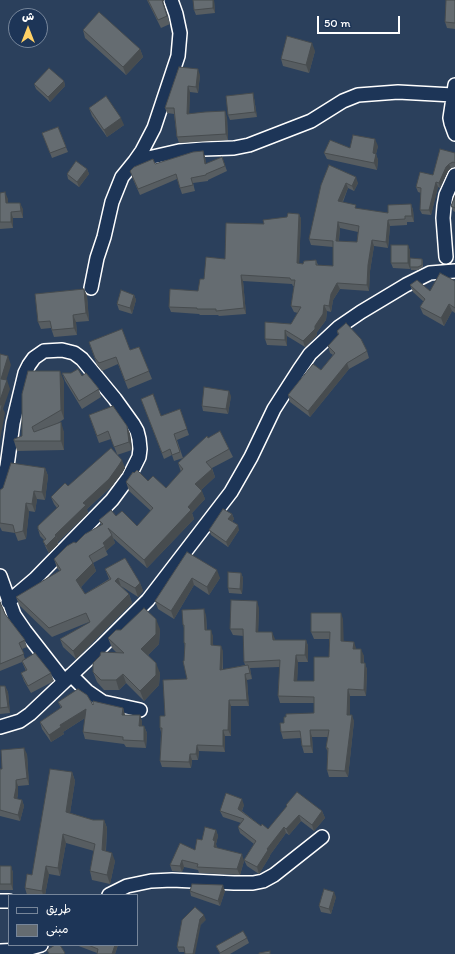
<!DOCTYPE html>
<html>
<head>
<meta charset="utf-8">
<style>
  body { margin:0 }
  #map { position:relative; width:455px; height:954px; overflow:hidden; background:#2b405c; font-family:Itim,"Playpen Sans Arabic",sans-serif }
  canvas { display:block }
  .legend { position:absolute; left:8px; top:894px; width:130px; height:52px; box-sizing:border-box; background:#1d3557; border:1px solid #77869a; margin:0; padding:5px 7px; list-style:none; font-size:12px; color:#fff }
  .legend li { display:flex; align-items:center; gap:8px; height:20px }
  .legend b { width:20px; border:1px solid #77869a }
  .north { position:absolute; left:8px; top:8px; width:40px; height:40px; box-sizing:border-box; background:#1d3557; border:1px solid #77869a; border-radius:50%; rotate:0deg; font-size:11px; font-weight:700; line-height:16px; text-align:center; color:#fff }
  .north::after { content:''; display:block; margin:auto; width:14px; height:18px; background:#ffd166; clip-path:polygon(50% 0,100% 100%,50% 72%,0 100%) }
  .scale { position:absolute; left:317px; top:16px; width:83px; height:18px; box-sizing:border-box; border:2px solid #fff; border-top:0; padding-left:5px; font-size:12px; line-height:14px; white-space:nowrap; color:#fff; -webkit-text-stroke:3px #1d3557; paint-order:stroke }
</style>
</head>
<body>
<div id="map">
<canvas width="455" height="954"></canvas>
<ul class="legend">
<li><b style="height:5px;background:#1d3557"></b>طريق</li>
<li><b style="height:11px;background:#656c71"></b>مبنى</li>
</ul>
<div class="north">ش</div>
<div class="scale">50 m</div>
</div>
<script>
const c = document.querySelector('canvas').getContext('2d');
c.lineJoin = 'round';
const toPath = rows => new Path2D(rows.map(r => 'M' + r).join(''));
function stroke(path, color, width, dash) { c.strokeStyle = color; c.lineWidth = width; c.lineCap = dash ? 'butt' : 'round'; c.setLineDash(dash || []); c.stroke(path); }
function fill(path, color) { c.fillStyle = color; c.fill(path, 'evenodd'); }
const minor = toPath([
  [171,0,176,14,180,33,178,56,154,128,142,151,135,161,179,151,203,149,234,148,249,145,311,121,343,101,358,95,398,92,453,95],
  [455,85,450,118,451,123,455,134],
  [446,257,443,218,444,206,446,195,455,175],
  [91,288,97,258,104,237,112,202,122,177,135,161],
  [0,491,7,466,13,423,25,373,29,365,34,358,44,351,62,350,74,353,82,359,115,399,133,424,137,431,139,439,140,449,139,457,129,477,112,500,35,579,8,602],
  [0,576,14,615,25,631,64,681],
  [71,675,87,691,103,702,140,710],
  [0,727,20,721,30,714,102,646,148,600,231,492,251,457,274,409,299,370,310,354,339,327,361,312,406,285,430,273,455,271],
  [109,895,127,886,151,881,172,880,234,883,253,883,263,881,274,875,322,837],
  [0,901,9,901],
  [0,951,23,950,41,945]
]);
stroke(minor, '#fff', 16);
stroke(minor, '#1d3557', 13);
fill(toPath([
  [147,0,164,0,163,2,170,24,161,28],
  [214,0,215,13,196,15,194,10],
  [455,0,455,29,447,28,445,22],
  [83,30,140,49,143,57,126,75,85,38],
  [315,51,309,73,283,66,281,59],
  [200,75,198,93,190,92,189,114,227,117,228,140,179,143,177,137,174,114,167,113,165,108],
  [64,81,65,86,50,102,36,89,34,84],
  [254,98,257,117,230,120,228,115],
  [89,108,124,125,107,137,92,116],
  [58,127,68,152,52,158,42,133],
  [378,146,376,154,378,160,377,170,327,159,324,153,350,148],
  [203,151,205,157,206,164,222,157,227,171,208,180,208,181,193,183,195,191,182,194,177,179,140,195,132,177,155,164],
  [455,153,455,167,451,168,448,171,440,188,438,187,431,215,422,214,420,210,421,193,418,192,416,187,433,175],
  [329,165,358,183,354,191,348,188,343,202,357,209,388,213,411,204,413,210,414,222,407,222,407,225,390,226,388,248,374,246,370,271,369,291,340,289,333,300,331,312,327,311,326,320,317,332,317,335,305,347,287,336,287,346,267,345,265,339,291,324,298,313,294,312,291,306,294,286,293,286,292,284,243,281,246,314,219,316,218,315,200,315,199,314,171,312,169,307,198,291,204,279,225,259,264,224,299,214,301,219,299,263,303,264,316,260,318,265,333,266,333,247,311,245,309,239],
  [340,228,358,232,357,242,339,241],
  [87,169,89,174,79,187,68,179,67,174],
  [0,193,8,199,8,203,23,209,23,218,13,218,13,228,0,229],
  [455,196,455,212,453,211,451,206],
  [408,245,410,251,410,269,393,268,391,263],
  [422,259,423,261,423,267,418,270,411,270,410,267],
  [455,281,455,313,452,311,444,326,423,314,420,307,424,302,413,292,410,285,430,291],
  [84,289,87,296,89,321,76,322,77,335,54,337,51,328,41,329,38,322],
  [134,295,136,300,132,314,119,310,117,304],
  [337,331,367,351,369,358,349,369,310,417,290,402,288,395,321,370,333,355,330,353,328,346,338,335],
  [89,342,130,350,139,347,152,379,128,389,118,364,102,371,97,365],
  [62,373,82,376,99,389,101,397,82,409,65,381],
  [64,381,64,419,58,423,64,432,64,450,17,451,14,441,22,436],
  [231,396,228,414,203,411,202,406],
  [141,399,161,416,180,409,189,435,177,440,183,458,174,461,172,455,164,459],
  [89,415,127,426,130,434,132,450,117,455,125,468,122,473,112,486,87,509,88,513,58,542,58,544,49,553,46,548,43,541,44,540,40,536,38,529,57,508,54,504,51,497,117,454,111,439,99,443],
  [208,438,229,449,233,457,212,468,215,477,201,490,205,499,192,513,194,519,147,568,113,538,115,543,106,551,108,555,93,563,96,571,81,587,85,594,109,579,105,569,140,583,143,591,138,597,121,586,129,594,132,603,76,659,63,647,60,639,89,623,89,622,52,637,19,605,16,597,60,571,57,568,54,559,101,525,99,520,116,516,137,526,151,511,129,491,126,482,134,473,148,481,166,488,181,472,178,463],
  [45,468,48,476,45,500,37,499,35,512,29,511,26,539,18,541,15,533,2,531,0,527,0,490],
  [232,514,234,519,232,522,239,530,228,547,211,535,209,530],
  [187,552,220,578,209,595,194,585,174,619,158,609,155,601],
  [241,573,243,578,242,594,229,593,228,588],
  [0,602,5,614,25,640,27,647,22,649,25,659,51,673,54,681,31,693,24,681,21,673,26,671,22,662,0,671],
  [259,608,258,632,275,639,275,640,306,640,308,646,308,662,298,662,297,681,314,681,329,657,329,639,314,639,311,632,343,619,343,641,356,649,364,656,364,663,365,663,367,670,366,696,350,696,350,715,354,721,348,777,329,777,327,770,328,752,326,748,328,737,312,737,313,753,304,753,302,746,301,738,283,739,281,732,284,723,314,713,314,703,280,703,278,696,280,667,250,668,252,679,247,680,249,706,231,706,231,736,225,736,225,752,199,751,198,760,192,760,191,768,162,767,160,761,161,732,160,728,165,716,187,679,185,646,184,643,184,628,183,625,206,615,207,630,213,636,213,645,223,651,223,670,245,665,244,662,244,636,233,635,230,629],
  [160,629,159,644,148,655,160,673,159,685,144,701,126,683,119,690,104,690,97,682,93,672,100,656,117,653,112,648,108,638],
  [0,686,5,686,8,692,10,713,0,714],
  [58,702,93,705,123,708,125,715,140,715,142,722,142,726,144,726,147,733,146,748,126,747,124,744,85,739,83,732,85,718,63,732,64,734,51,742,42,729,40,722,61,708],
  [27,754,29,785,18,786,18,794,17,799,22,800,24,806,20,821,0,816,0,769,2,769],
  [72,772,75,781,70,813,93,820,104,820,107,828,106,851,115,861,110,884,92,880,90,871,94,851,66,843,60,876,49,874,45,895,27,895,25,888,32,875],
  [244,805,242,811,261,826,268,829,287,807,286,805,322,811,325,818,314,831,301,821,289,835,286,833,270,855,270,856,259,874,247,866,244,860,254,844,240,833,238,827,241,823,223,817,220,811],
  [216,830,218,836,216,844,217,848,244,861,240,875,199,873,198,870,184,867,182,872,172,871,170,865,195,850,202,840],
  [0,866,11,866,13,873,13,890,0,890],
  [190,891,225,891,220,906,191,896],
  [336,897,331,914,321,912,319,906],
  [206,920,201,924,184,952,179,952,177,947],
  [247,938,249,943,230,954,220,954,216,946],
  [76,945,118,945,115,954,97,953]
]), '#575d61');
fill(toPath([
  [162,0,164,0,163,2,170,24],
  [213,0,214,0,215,13,213,8],
  [312,43,315,51,309,73,306,65],
  [140,49,143,57,126,75,123,67],
  [198,69,200,75,198,93,196,87],
  [64,81,65,86,50,102,48,97],
  [188,86,190,92,189,120,187,114],
  [253,93,254,98,257,117,255,112],
  [225,111,227,117,228,140,226,134],
  [121,118,124,125,107,137,104,130],
  [375,139,378,146,376,154,378,160,377,170,374,163,373,153],
  [203,151,205,157,207,170,205,164],
  [449,164,451,168,448,171,440,188,439,183,446,167],
  [87,169,89,174,79,187,77,182],
  [356,177,358,183,354,191,352,186],
  [436,182,438,187,431,215,429,210],
  [346,183,348,188,340,207,338,201],
  [5,192,8,199,8,210,6,203],
  [20,203,23,209,23,218,21,211],
  [411,204,413,210,414,222,412,216],
  [11,212,13,218,13,228,11,222],
  [299,214,301,219,299,269,297,263],
  [388,220,390,226,388,248,386,242],
  [338,222,340,228,338,247,336,241],
  [372,240,374,246,370,271,369,291,367,285,368,265],
  [408,245,410,251,410,269,408,263],
  [241,275,243,281,246,314,244,308],
  [337,283,340,289,333,300,331,312,329,306,331,294],
  [84,289,87,296,89,321,86,313],
  [134,295,136,300,132,314,130,308],
  [449,304,452,311,444,326,441,318],
  [324,305,327,311,326,320,317,332,317,335,305,347,303,341,315,326],
  [73,315,76,322,77,335,74,328],
  [285,330,287,336,287,346,285,340],
  [8,356,11,365,4,387,1,379],
  [347,363,349,369,310,417,308,411],
  [60,371,64,381,64,419,61,410],
  [7,380,10,389,3,409,5,413,0,440,0,400],
  [229,391,231,396,228,414,226,409],
  [61,422,64,432,64,450,61,441],
  [127,426,130,434,132,450,129,442],
  [122,460,125,468,122,473,112,486,87,509,88,513,58,542,55,535],
  [45,468,48,476,45,500,42,492],
  [212,469,215,477,198,493,195,484],
  [34,491,37,499,35,512,32,504],
  [202,491,205,499,192,513,194,519,147,568,144,560,188,507],
  [26,503,29,511,26,539,23,531],
  [232,514,234,519,230,524,228,519],
  [238,525,239,530,228,547,226,542],
  [112,535,115,543,106,551,103,543],
  [56,536,58,544,49,553,46,546],
  [93,563,96,571,79,589,76,580],
  [217,570,220,578,209,595,207,587],
  [241,573,243,578,242,594,240,589],
  [118,578,121,586,115,581],
  [192,578,194,585,174,619,171,611],
  [140,583,143,591,138,597,135,588],
  [129,594,132,603,76,659,73,651],
  [257,601,259,608,258,639,256,632],
  [204,609,206,615,207,636,205,630],
  [341,613,343,619,344,648,341,641],
  [156,619,160,629,159,644,145,658,141,649],
  [211,630,213,636,213,651,211,645],
  [272,632,275,639,275,647,273,640],
  [306,640,308,646,308,662,305,655],
  [354,642,356,648,356,655,353,649],
  [221,646,223,651,222,676,220,670],
  [361,649,364,656,363,670,361,663],
  [296,655,298,662,297,687,294,681],
  [156,663,160,673,159,685,144,701,140,691],
  [365,663,367,670,366,696,364,690],
  [248,665,250,670,252,679,250,673],
  [123,674,126,683,119,690,116,680],
  [245,674,247,680,249,706,247,700],
  [5,686,8,692,10,713,8,707],
  [348,689,350,696,350,721,347,715],
  [229,700,231,706,231,736,228,730],
  [123,708,125,715,122,715],
  [86,709,88,716,63,732,64,734,51,742,49,735,60,725],
  [140,715,142,722,142,733,139,726],
  [352,715,354,721,348,777,345,771],
  [144,726,147,733,146,748,144,741],
  [223,730,225,736,225,752,223,746],
  [310,730,312,737,313,753,311,746],
  [197,745,199,751,198,760,196,754],
  [24,748,27,754,29,785,27,778],
  [190,754,192,760,191,768,189,762],
  [72,772,75,781,69,820,66,812],
  [16,780,18,786,18,794,16,804,14,798],
  [242,799,244,805,240,815,238,809],
  [22,800,24,806,20,821,18,815],
  [322,811,325,818,314,831,312,825],
  [299,815,301,821,289,835,286,829],
  [104,820,107,828,105,859,102,850],
  [284,827,286,833,270,855,270,856,259,874,257,867,267,849],
  [216,830,218,836,216,844,217,847,214,847,213,840],
  [63,834,66,843,60,876,58,868],
  [112,853,115,861,110,884,107,875],
  [242,854,244,861,240,875,237,869],
  [182,860,184,867,182,872,180,866],
  [11,866,13,873,13,890,11,884],
  [46,866,49,874,45,895,43,895,42,891],
  [223,885,225,891,220,906,218,901],
  [334,892,336,897,331,914,329,909],
  [204,915,206,920,201,924,195,954,193,954,200,919],
  [115,945,118,945,115,954,112,954]
]), '#474c4f');
const building = toPath([
  [148,0,162,0,167,16,158,20,148,0],
  [193,0,213,0,213,8,194,10,193,0],
  [446,0,455,0,455,23,445,22,446,0],
  [99,12,140,49,123,67,83,30,99,12],
  [287,36,312,43,306,65,281,59,287,36],
  [179,67,198,69,196,87,188,86,187,114,205,112,225,111,226,134,177,137,174,108,165,108,179,67],
  [49,68,64,81,48,97,34,84,49,68],
  [253,93,255,112,228,115,226,96,253,93],
  [106,96,121,118,104,130,89,108,106,96],
  [58,127,66,147,50,153,42,133,58,127],
  [353,135,375,139,373,153,376,154,374,163,324,153,330,140,350,148,353,135],
  [440,149,455,153,455,163,453,162,449,164,446,167,439,183,436,182,429,210,420,210,421,188,416,187,420,172,433,175,440,149],
  [203,151,205,164,222,157,225,166,206,174,206,175,191,178,193,185,180,188,176,174,138,189,130,171,134,167,153,159,155,164,193,152,203,151],
  [76,161,87,169,77,182,67,174,76,161],
  [329,165,356,177,352,186,346,183,338,201,356,205,355,208,388,213,388,205,411,204,412,216,405,216,405,219,388,220,386,242,372,240,368,265,367,285,337,283,331,294,329,306,324,305,323,314,315,326,315,329,303,341,285,330,285,340,265,339,265,322,291,324,301,307,291,306,295,280,291,280,290,278,241,275,244,308,216,311,216,309,197,309,197,308,169,307,170,289,198,291,200,279,204,279,206,257,225,259,226,223,264,224,263,220,287,217,288,213,299,214,297,263,303,264,304,261,316,260,316,265,333,266,333,241,309,239,321,185,329,165],
  [338,222,359,226,357,242,336,241,338,222],
  [5,192,6,203,20,203,21,211,11,212,11,222,0,222,0,193,5,192],
  [455,196,455,208,451,206,455,196],
  [391,245,408,245,408,263,391,263,391,245],
  [410,258,422,259,422,265,418,267,410,267,410,258],
  [440,273,455,281,455,308,449,304,441,318,420,307,425,299,410,285,417,280,430,291,440,273],
  [84,289,86,313,73,315,74,328,52,330,50,321,38,322,35,294,84,289],
  [121,290,134,295,130,308,117,304,121,290],
  [346,323,361,339,367,351,347,363,308,411,288,395,313,364,321,370,335,353,328,346,339,334,337,331,346,323],
  [122,329,130,350,139,347,149,371,125,381,116,357,99,363,95,358,89,342,122,329],
  [0,354,8,356,1,379,7,380,0,400,0,354],
  [78,369,82,376,86,373,99,389,79,401,62,373,71,373,78,369],
  [28,371,60,371,61,410,32,427,34,432,61,422,61,441,14,441,14,439,22,436,22,394,28,371],
  [204,387,229,391,226,409,202,406,204,387],
  [153,394,161,416,180,409,187,429,174,434,180,452,172,455,170,449,162,453,141,399,153,394],
  [0,405,2,405,0,415,0,405],
  [113,406,127,426,129,442,114,447,108,431,97,436,89,415,113,406],
  [220,431,229,449,206,462,212,469,195,484,202,491,188,507,191,510,144,560,108,528,112,535,103,543,105,546,89,556,93,563,76,580,85,594,111,579,105,569,125,558,140,583,135,588,118,578,115,581,129,594,73,651,60,639,90,622,86,613,49,628,16,597,61,570,54,559,67,546,74,542,76,543,85,534,103,524,99,520,111,510,116,516,122,511,137,526,153,508,126,482,133,472,134,473,137,470,148,481,153,476,166,488,183,469,178,463,207,436,208,438,220,431],
  [111,448,122,460,119,465,109,479,83,503,86,505,55,535,56,536,46,546,43,541,46,539,38,529,38,526,59,506,51,497,65,483,68,486,111,448],
  [11,463,45,468,42,492,34,491,32,504,26,503,23,531,15,533,13,525,0,523,0,490,3,488,11,463],
  [223,509,232,514,228,519,238,525,226,542,209,530,223,509],
  [187,552,217,570,207,587,192,578,171,611,155,601,187,552],
  [228,572,241,573,240,589,228,588,228,572],
  [231,600,257,601,256,632,272,632,273,640,306,640,305,655,296,655,294,681,314,681,314,657,329,657,330,632,311,632,311,613,341,613,341,641,354,642,353,649,361,649,361,663,365,663,364,690,348,689,347,715,352,715,345,771,327,770,328,748,326,748,329,730,310,730,311,746,302,746,300,731,281,732,280,723,284,723,284,717,286,717,286,714,314,713,314,697,278,696,280,660,244,662,243,629,230,629,231,600],
  [0,602,5,614,25,640,19,643,24,654,0,664,0,602],
  [144,608,156,619,156,634,141,649,156,663,156,675,140,691,123,674,116,680,101,680,93,672,93,663,100,656,101,652,124,653,108,638,116,630,121,630,144,608],
  [204,609,205,630,211,630,211,645,221,646,220,670,248,665,250,673,245,674,247,700,229,700,228,730,223,730,223,746,197,745,196,754,190,754,189,762,160,761,162,728,160,728,160,716,165,716,163,680,187,679,183,661,184,661,185,643,184,643,184,625,183,625,182,610,204,609],
  [35,653,51,673,28,686,21,673,27,670,22,661,35,653],
  [0,686,5,686,8,707,0,708,0,686],
  [78,689,87,695,93,705,93,701,97,702,123,708,122,715,140,715,139,726,144,726,144,741,123,740,123,737,83,732,86,709,60,725,61,727,49,735,40,722,62,707,58,702,78,689],
  [24,748,27,778,16,780,16,788,14,798,22,800,18,815,0,810,0,769,2,769,1,750,24,748],
  [50,769,72,772,66,812,93,820,104,820,102,850,112,853,107,875,90,871,95,844,63,834,58,868,46,866,42,891,25,888,27,874,32,875,50,769],
  [297,792,322,811,312,825,299,815,286,829,284,827,267,849,268,850,257,867,244,860,256,841,238,827,244,819,220,811,226,793,242,799,238,809,261,826,262,824,268,829,287,806,286,805,297,792],
  [205,827,216,830,213,840,215,841,214,847,242,854,237,869,197,867,198,864,182,860,180,866,170,865,180,843,195,850,197,839,202,840,205,827],
  [0,866,11,866,11,884,0,884,0,866],
  [192,884,223,885,218,901,190,891,192,884],
  [324,889,334,892,329,909,319,906,324,889],
  [195,907,204,915,200,919,193,954,185,954,184,947,177,947,182,920,195,907],
  [243,931,247,938,220,953,216,946,243,931],
  [55,945,60,945,65,953,64,954,49,954,47,950,55,945],
  [88,945,115,945,112,954,97,954,98,949,88,945],
  [270,951,270,954,259,954,259,953,270,951]
]);
fill(building, '#656c71');
stroke(building, '#474c4f', 1);
</script>
</body>
</html>
